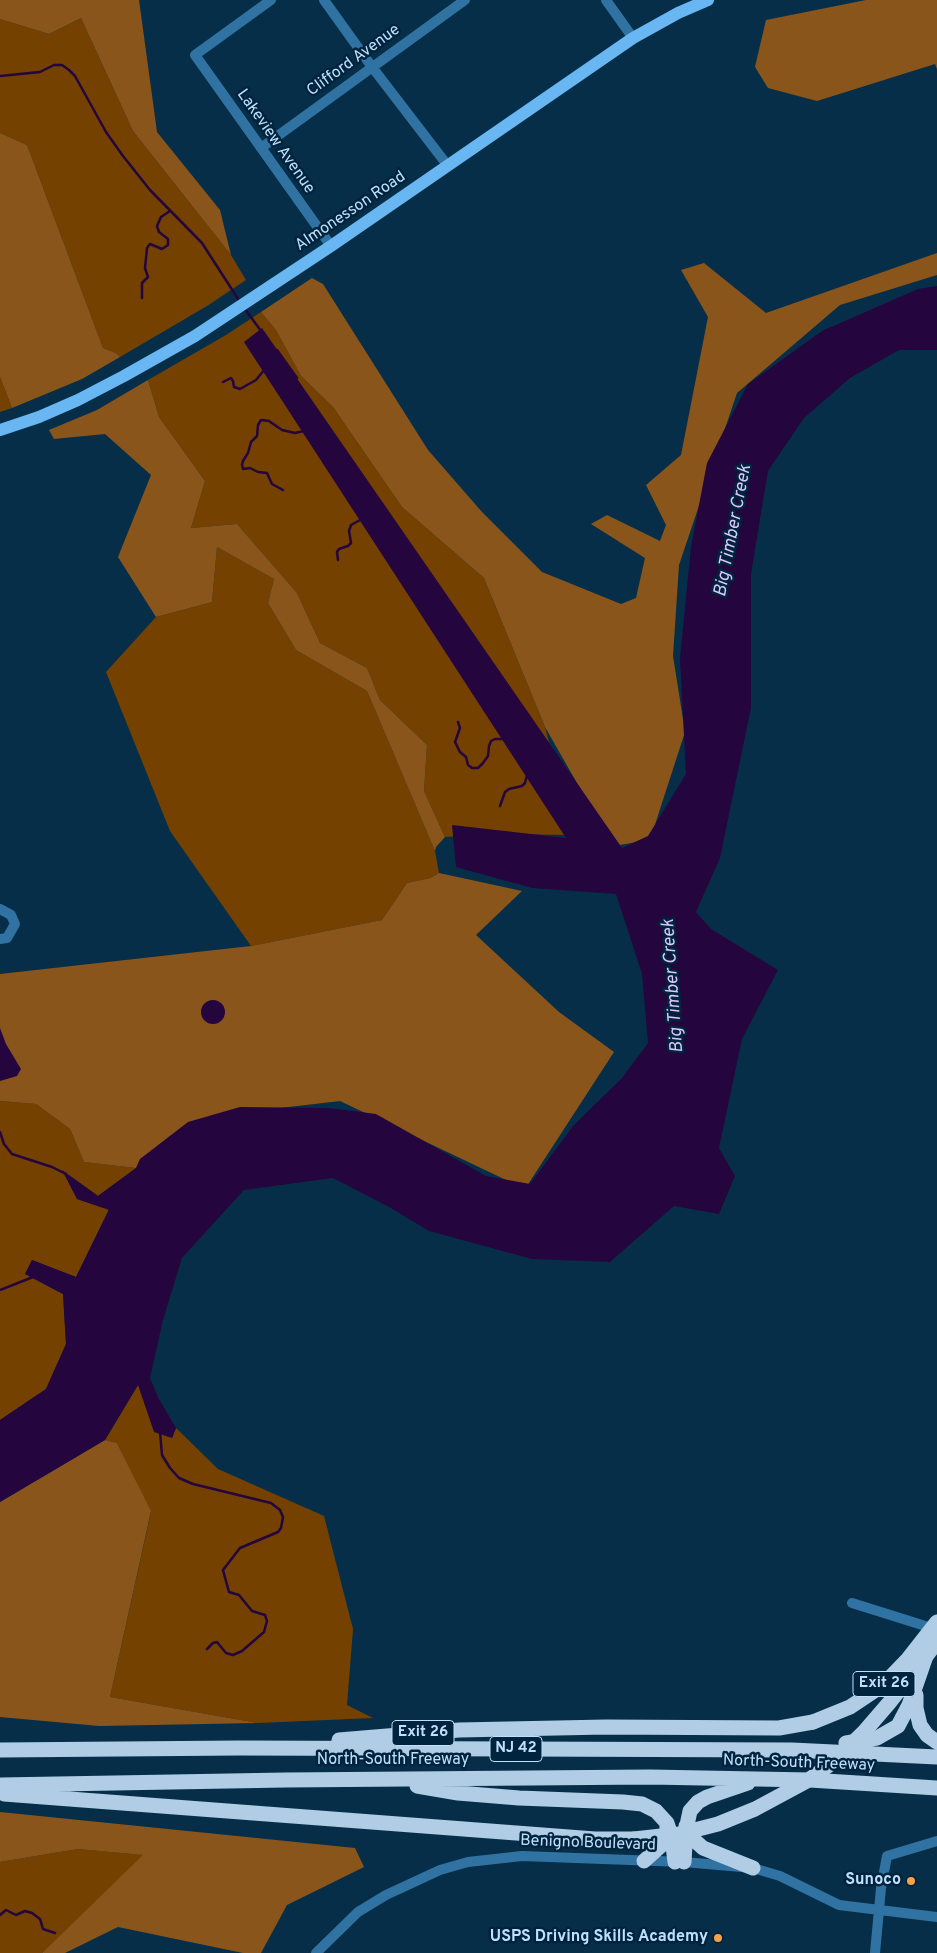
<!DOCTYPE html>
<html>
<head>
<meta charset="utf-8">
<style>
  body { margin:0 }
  canvas { display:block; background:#072e48 }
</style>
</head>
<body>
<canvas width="937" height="1953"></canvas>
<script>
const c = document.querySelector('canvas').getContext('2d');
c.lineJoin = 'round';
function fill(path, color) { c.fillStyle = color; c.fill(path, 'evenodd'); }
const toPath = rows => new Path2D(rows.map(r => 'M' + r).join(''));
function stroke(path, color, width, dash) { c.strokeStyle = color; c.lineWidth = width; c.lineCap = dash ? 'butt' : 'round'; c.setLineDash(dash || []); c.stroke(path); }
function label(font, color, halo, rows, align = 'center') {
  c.font = font + ' Overpass,sans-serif'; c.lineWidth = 5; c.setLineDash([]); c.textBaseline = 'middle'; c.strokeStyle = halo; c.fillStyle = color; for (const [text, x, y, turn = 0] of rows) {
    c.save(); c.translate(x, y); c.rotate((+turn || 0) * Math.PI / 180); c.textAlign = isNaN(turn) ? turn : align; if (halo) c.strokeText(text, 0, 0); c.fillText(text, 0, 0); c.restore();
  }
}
fill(toPath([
  [81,18,133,131,231,255,246,280,207,306,120,357,116,353,103,348,27,145,0,133,0,19,49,34],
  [261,312,276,330,301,376,333,407,402,507,484,578,545,727,573,835,498,834,445,837,424,791,427,745,380,700,367,668,320,643,297,593,237,524,191,528,205,481,159,417,148,380,226,335],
  [0,377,12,408,0,412],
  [217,547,274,579,268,603,296,650,367,691,435,851,439,873,430,878,407,883,382,920,251,946,170,831,106,672,156,617,212,602],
  [0,1101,36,1104,70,1129,84,1162,136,1168,98,1196,63,1171,77,1199,109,1209,76,1277,32,1260,25,1274,63,1294,66,1344,46,1389,0,1420],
  [138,1385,172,1438,176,1428,218,1469,324,1516,353,1629,347,1705,373,1718,258,1723,110,1697,151,1512,117,1443,105,1440],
  [78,1849,144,1855,42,1953,0,1953,0,1862]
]), '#744100');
fill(toPath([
  [0,0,139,0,157,132,220,210,231,255,133,131,81,18,49,34,0,19],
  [866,0,937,0,937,69,935,64,817,101,768,88,755,67,766,20],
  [0,133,27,145,103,348,116,353,120,357,82,379,12,408,0,377],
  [937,253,937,275,840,305,737,393,679,565,673,656,685,732,650,840,613,846,545,727,484,578,402,507,333,407,301,376,276,330,261,312,312,278,323,284,428,450,482,512,542,572,621,604,636,598,645,558,591,524,607,515,660,541,666,525,646,485,681,455,708,317,681,270,704,263,766,313],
  [148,380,159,417,205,481,191,528,237,524,297,593,320,643,367,668,380,700,427,745,424,791,445,837,436,847,435,851,367,691,296,650,268,603,274,579,217,547,212,602,156,617,118,557,151,475,105,434,54,439,49,430,97,410],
  [439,873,522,891,476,935,559,1012,614,1052,525,1189,340,1101,220,1115,136,1168,84,1162,70,1129,36,1104,0,1101,0,974,251,946,382,920,407,883,430,878],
  [105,1440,117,1443,151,1511,110,1697,258,1723,99,1726,0,1717,0,1502],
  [0,1812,355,1848,364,1867,287,1905,261,1953,243,1953,118,1927,65,1953,42,1953,143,1855,78,1849,0,1862]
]), '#8a551b');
fill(toPath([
  [937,286,937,350,899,350,850,378,804,418,768,471,751,574,751,708,720,858,696,912,711,929,778,970,742,1039,719,1148,735,1176,719,1214,674,1206,610,1262,532,1259,429,1231,389,1207,333,1178,244,1190,182,1258,163,1320,149,1382,176,1428,172,1438,154,1432,138,1385,105,1440,0,1502,0,1420,46,1389,66,1344,63,1294,25,1274,32,1260,76,1277,109,1210,77,1199,62,1170,98,1196,136,1168,140,1159,188,1122,240,1107,329,1108,376,1114,486,1176,530,1184,573,1126,622,1078,648,1043,642,974,616,894,532,888,456,867,452,825,566,838,244,342,262,328,622,848,648,836,686,774,680,658,691,547,707,463,748,384,822,331,918,289],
  '201 1012a12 12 0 1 1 24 0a12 12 0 1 1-24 0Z',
  [0,1028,6,1044,21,1069,17,1076,0,1081]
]), '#24053e');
stroke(toPath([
  [0,76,40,72,54,65,62,65,69,70,75,76,106,132,123,156,150,190,202,243,240,302],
  [142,298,142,283,148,277,145,268,147,248,150,244,162,249,168,245,168,239,159,232,157,226,161,217,170,211],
  [245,309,261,331],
  [277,350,297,378],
  [223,382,231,378,233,381,234,387,240,389,256,380,265,369],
  [283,490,272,484,267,473,258,472,250,468,243,469,242,465,243,461,248,453,251,442,257,436,258,425,261,420,269,421,282,430,295,433,304,431],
  [338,560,337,552,339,549,348,546,351,543,349,531,351,525,362,519],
  [458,722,460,728,455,742,460,752,466,757,468,765,472,768,478,768,483,763,488,756,489,746,491,741,495,739,505,739],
  [500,806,505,792,509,789,522,786,525,783,527,775],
  [0,1132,4,1144,12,1154,52,1167,66,1174],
  [0,1290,33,1277],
  [149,1379,156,1395],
  [160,1432,162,1455,170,1468,179,1478,193,1484,271,1503,280,1510,283,1517,281,1528,278,1532,240,1548,223,1570,229,1592,239,1595,252,1611,265,1615,267,1621,264,1632,242,1651,233,1655,226,1653,217,1642,213,1643,207,1649],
  [0,1915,6,1910,16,1915,25,1911,32,1913,40,1919,43,1929,55,1933]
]), '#24053e', 2.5);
stroke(toPath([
  [271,0,195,55,331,246],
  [324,0,372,67,448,166],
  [606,0,633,38],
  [261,148,465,0],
  [0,909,11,915,15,924,7,938,0,939],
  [852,1603,935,1629,935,1626],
  [316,1953,358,1912,386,1895,440,1870,468,1862,522,1856,684,1862,753,1868,780,1876,839,1905,937,1917],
  [875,1953,881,1888,887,1856,937,1841]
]), '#3073a3', 10);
stroke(toPath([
  [0,430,39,417,78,400,124,376,195,336,331,246,633,38,678,13,708,0]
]), '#69b7f2', 12);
stroke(toPath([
  [916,1695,916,1708,920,1725,927,1735,937,1742],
  [339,1740,459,1730,606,1727,779,1728,813,1722],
  [846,1743,877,1738,898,1726,909,1705,926,1656],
  [0,1750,240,1748,792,1750,937,1757],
  [748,1783,707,1797,698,1802,690,1811,687,1825,693,1839,703,1848,753,1868],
  [0,1785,286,1780,650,1777,810,1780,937,1788],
  [417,1786,458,1793,519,1798,623,1802,642,1804,656,1811,667,1823,672,1838,675,1862],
  [4,1794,595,1839,634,1839],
  [644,1861,664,1843,667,1837,667,1825],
  [684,1862,686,1826]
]), '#b0cde5', 15);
stroke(toPath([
  [813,1722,850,1707,883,1685,908,1659,937,1622],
  [634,1839,679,1834,718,1824,755,1809,807,1781,832,1763,864,1732,889,1703,937,1642]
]), '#b0cde5', 15);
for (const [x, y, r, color] of [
  [911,1881,5,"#f7a149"],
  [718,1938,5,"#f7a149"]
]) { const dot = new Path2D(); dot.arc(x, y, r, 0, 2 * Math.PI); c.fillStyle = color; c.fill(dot); stroke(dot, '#00243d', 2); }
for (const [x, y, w] of [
  [884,1684,62],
  [423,1733,62],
  [516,1749,52]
]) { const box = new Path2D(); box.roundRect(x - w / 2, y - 12.5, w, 25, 4); c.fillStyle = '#00243d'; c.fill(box); stroke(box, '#bee0fc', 1); }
label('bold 15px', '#bee0fc', null, [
  ["Exit 26",884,1684],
  ["Exit 26",423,1733],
  ["NJ 42",516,1749]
]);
label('16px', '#bee0fc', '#00243d', [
  ["Clifford Avenue",354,61,-36],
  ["Lakeview Avenue",275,142,55],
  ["Almonesson Road",351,212,-34],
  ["North-South Freeway",393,1761],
  ["North-South Freeway",799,1764,2],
  ["Benigno Boulevard",588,1844,2]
]);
label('bold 16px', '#bee0fc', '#00243d', [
  ["Sunoco",901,1881],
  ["USPS Driving Skills Academy",708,1938]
], 'right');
label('italic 18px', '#ddc7fe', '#00243d', [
  ["Big Timber Creek",734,531,-79],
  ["Big Timber Creek",674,986,-94]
]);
</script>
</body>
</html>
